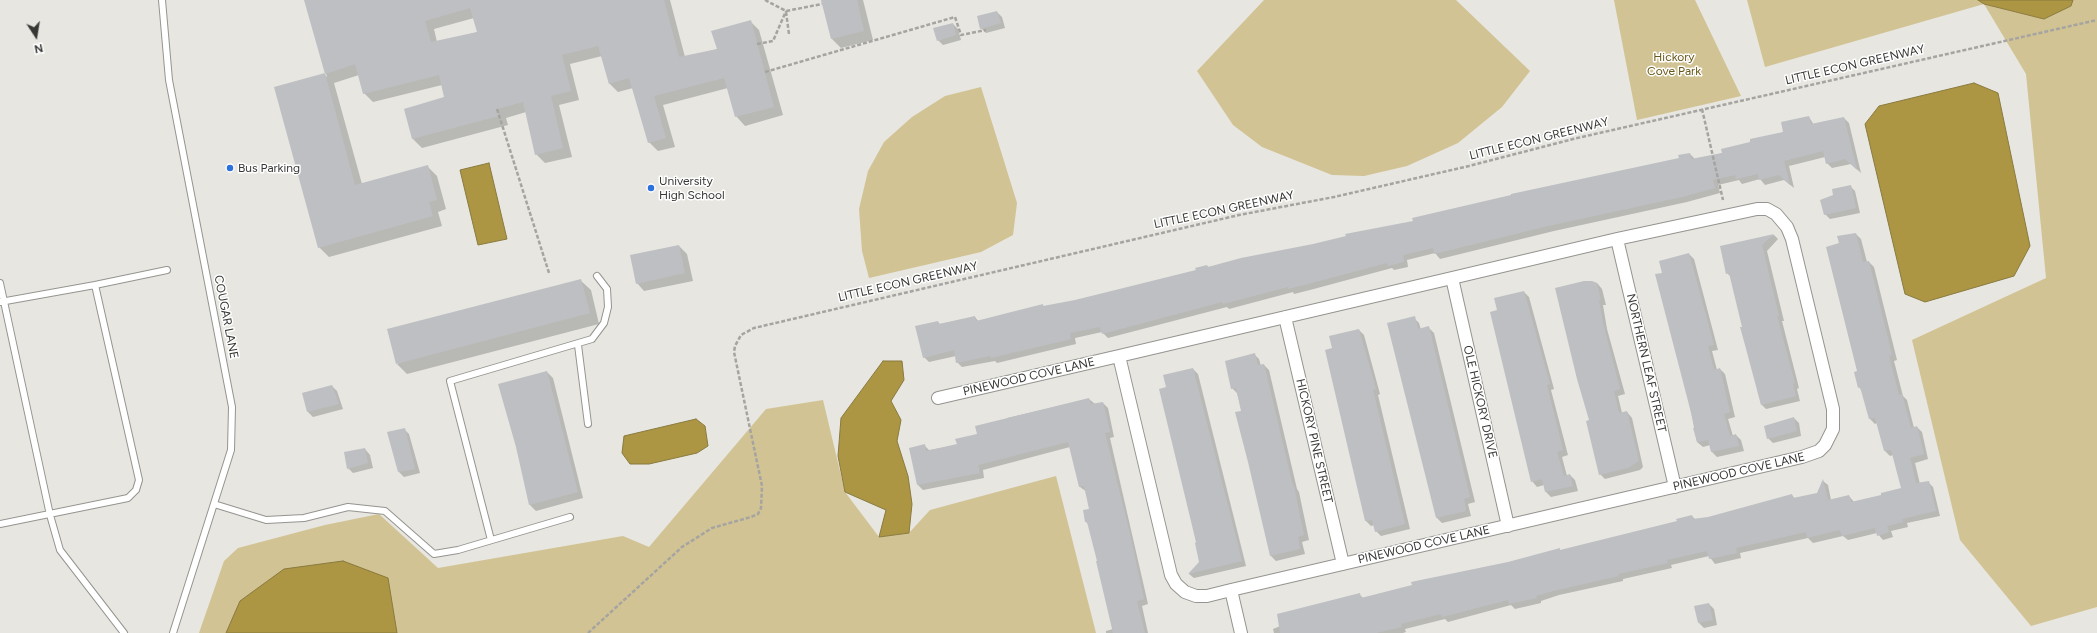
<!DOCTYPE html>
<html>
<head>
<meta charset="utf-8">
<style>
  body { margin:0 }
  #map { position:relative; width:2097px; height:633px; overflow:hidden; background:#e7e6e1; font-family:Figtree,sans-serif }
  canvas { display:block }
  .north { position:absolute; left:16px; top:16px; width:40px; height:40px; -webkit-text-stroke:3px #fff; paint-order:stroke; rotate:168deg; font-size:11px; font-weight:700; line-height:16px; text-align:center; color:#373735 }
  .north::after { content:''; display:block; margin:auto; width:14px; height:18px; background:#373735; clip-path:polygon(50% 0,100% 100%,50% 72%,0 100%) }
</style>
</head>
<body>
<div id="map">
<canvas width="2097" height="633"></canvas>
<div class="north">N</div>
</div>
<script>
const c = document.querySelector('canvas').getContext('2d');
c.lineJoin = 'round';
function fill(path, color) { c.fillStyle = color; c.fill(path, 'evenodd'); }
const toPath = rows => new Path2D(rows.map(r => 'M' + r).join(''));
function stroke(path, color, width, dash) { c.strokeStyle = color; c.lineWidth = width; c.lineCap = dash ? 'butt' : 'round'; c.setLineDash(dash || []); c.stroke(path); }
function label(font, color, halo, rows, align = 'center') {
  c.font = font + ' Figtree,sans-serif'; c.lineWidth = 3; c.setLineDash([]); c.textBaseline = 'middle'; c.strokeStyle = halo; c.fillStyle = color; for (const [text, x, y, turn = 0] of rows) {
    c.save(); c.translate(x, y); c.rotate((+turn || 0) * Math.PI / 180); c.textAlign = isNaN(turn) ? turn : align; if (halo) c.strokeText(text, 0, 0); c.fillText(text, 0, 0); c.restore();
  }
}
fill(toPath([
  [1264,0,1456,0,1530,71,1502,107,1458,143,1407,166,1364,176,1332,175,1262,147,1233,125,1197,71],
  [1614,0,1695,0,1741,96,1637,120],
  [1747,0,1978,0,1984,4,2044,19,2071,6,2073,0,2097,0,2097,607,2031,626,1960,540,1912,340,2046,278,2026,74,1984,4,1765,67],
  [981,87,1017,203,1013,235,981,252,869,278,862,251,859,209,868,171,884,142,912,117,945,96],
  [823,400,845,492,879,537,909,533,930,510,1056,476,1096,633,199,633,224,561,238,548,325,525,379,514,438,568,623,536,649,547,766,409]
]), '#d1c393');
const water = toPath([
  [1978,0,2073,0,2071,6,2044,19,1984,4,1978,0],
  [1974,83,1998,93,2030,246,2014,276,1925,302,1905,294,1865,124,1879,106,1974,83],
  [489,163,507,239,478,245,460,170,489,163],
  [883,361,902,361,904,380,891,401,901,420,897,441,908,476,912,504,909,533,879,537,886,510,845,492,838,456,841,418,883,361],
  [696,419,705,426,708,446,697,453,649,464,630,464,622,453,624,436,696,419],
  [343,561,388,578,397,633,226,633,240,601,284,569,343,561]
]);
fill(water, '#ac9643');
stroke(water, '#897a3f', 1);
fill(toPath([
  [305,0,670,0,685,57,718,49,750,21,759,30,783,115,745,126,736,116,728,88,663,105,675,147,658,151,649,142,633,88,618,92,609,83,602,56,570,64,579,100,559,105,572,157,545,163,536,154,526,112,506,118,508,125,422,148,413,139,405,109,446,98,442,85,373,102,364,93,359,75,334,83,362,184,427,166,437,176,446,209,438,212,442,226,329,257,319,247,324,74,327,77],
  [474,18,478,32,437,42,434,29],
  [822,0,863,0,873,40,841,48,832,39],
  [997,12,1002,17,1005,28,986,33,981,28],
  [953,24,958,29,961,40,943,45,938,40],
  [1809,117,1814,125,1844,118,1849,123,1861,173,1851,164,1832,168,1827,163,1825,157,1789,166,1794,188,1784,180,1765,185,1760,179,1742,184,1739,180,1718,185,1720,193,1687,202,1554,231,1440,259,1435,253,1407,260,1408,267,1394,270,1392,268,1310,290,1294,294,1293,292,1229,309,1227,307,1108,338,1102,332,1075,338,1076,344,997,363,995,361,962,367,957,362,956,356,929,362,924,357,938,322,940,324,975,317,979,322,1043,305,1044,307,1076,301,1197,271,1207,266,1209,267,1314,245,1680,159,1690,154,1695,159,1723,153,1784,132],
  [1850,186,1855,191,1860,213,1830,219,1825,214,1834,196],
  [1856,234,1861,239,1867,262,1869,262,1874,267,1897,360,1894,361,1903,396,1907,400,1914,428,1917,427,1922,432,1928,459,1915,463,1920,484,1928,482,1933,487,1940,516,1907,523,1908,527,1891,531,1893,537,1883,540,1877,533,1848,540,1843,536,1813,543,1808,538,1740,553,1741,558,1715,564,1709,556,1671,565,1672,568,1623,579,1623,581,1559,595,1541,601,1541,603,1515,609,1511,605,1448,622,1445,619,1405,629,1406,632,1403,633,1274,633,1273,629,1359,594,1363,598,1560,550,1561,551,1678,522,1692,516,1695,519,1708,518,1792,495,1795,499,1818,494,1823,481,1828,485,1831,500,1849,496,1854,502,1882,496,1902,489,1893,455,1890,456,1885,451,1877,423,1875,424,1870,419,1862,391,1859,387,1858,372,1840,244],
  [1774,235,1778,239,1767,251,1784,321,1782,321,1799,388,1797,389,1800,401,1766,409,1761,404,1731,277,1727,273,1721,247],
  [679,246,687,254,693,281,644,291,637,283],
  [1689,254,1694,259,1718,350,1712,351,1717,370,1720,369,1725,374,1735,417,1728,419,1733,436,1736,435,1741,440,1744,451,1717,457,1712,452,1710,445,1703,447,1697,442,1663,273],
  [580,280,591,290,599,324,407,374,397,364],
  [1597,283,1602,289,1606,305,1603,305,1607,329,1625,394,1618,396,1622,413,1627,412,1632,418,1643,467,1640,470,1605,479,1600,474,1590,421],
  [1524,292,1529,297,1554,389,1551,390,1568,455,1562,457,1567,476,1570,475,1575,480,1578,491,1551,497,1546,492,1544,485,1537,487,1532,481,1498,311],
  [1414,318,1419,323,1421,330,1429,328,1434,333,1475,502,1468,504,1471,516,1442,523,1437,518],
  [1359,330,1364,335,1380,394,1378,395,1410,529,1381,536,1376,531,1374,525,1371,526,1366,521,1327,351,1333,349],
  [1254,354,1259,359,1261,366,1264,365,1269,370,1297,489,1299,492,1309,540,1302,542,1305,554,1276,561,1271,556,1249,462,1242,412,1237,393,1232,388],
  [1193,369,1198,374,1246,566,1194,578,1189,574,1200,562,1167,388],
  [547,372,553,378,583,498,536,511,530,505],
  [332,386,337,391,343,409,313,417,308,412,303,393],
  [1089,399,1095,404,1103,403,1108,408,1114,437,1110,438,1148,604,1142,606,1148,633,1106,633,1106,631,1113,629,1098,561,1089,525,1086,522,1090,510,1087,492,1080,487,1070,447,983,470,984,478,923,490,918,485,924,445,929,450,958,445,1008,420,1007,418],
  [1794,418,1799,423,1801,436,1773,443,1768,438],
  [404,429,409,434,420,473,404,477,399,472,389,433],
  [365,449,370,455,373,468,353,473,348,468],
  [1709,604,1714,609,1717,625,1704,628,1699,623]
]), '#0003');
fill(toPath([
  [304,0,664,0,679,57,717,49,711,31,751,20,774,107,735,117,724,78,654,96,666,138,648,143,629,78,609,84,598,46,562,55,571,91,551,96,563,148,535,155,523,102,497,109,499,116,412,139,404,109,444,97,439,75,363,94,355,64,325,74],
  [470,8,477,32,431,42,425,21],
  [821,0,857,0,864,31,831,39],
  [997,11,1001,23,980,29,977,16],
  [953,23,956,35,937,41,933,28],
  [325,73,355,185,428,165,437,200,429,202,433,216,318,248,274,87],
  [1809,116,1811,124,1844,117,1857,170,1845,159,1826,164,1823,151,1784,161,1790,185,1779,175,1759,180,1758,174,1736,179,1735,175,1713,180,1715,188,1682,197,1548,226,1434,254,1433,248,1403,255,1404,262,1388,266,1387,263,1304,285,1288,289,1288,287,1223,304,1222,302,1102,334,1100,327,1070,333,1071,339,991,358,990,356,956,363,954,350,923,358,915,326,938,321,939,324,975,316,976,321,1043,304,1043,306,1075,300,1196,270,1195,268,1207,265,1208,267,1241,258,1313,244,1346,236,1345,234,1413,221,1412,218,1511,195,1511,194,1679,158,1678,155,1690,153,1691,159,1722,153,1721,149,1750,142,1750,139,1783,132,1781,122],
  [1851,185,1856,208,1824,215,1820,200,1833,195,1832,189],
  [1856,233,1863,262,1869,261,1892,355,1889,356,1899,395,1902,394,1911,428,1917,426,1924,454,1910,458,1916,483,1929,481,1936,511,1902,519,1903,522,1887,526,1889,532,1877,536,1875,528,1842,536,1840,530,1807,538,1806,532,1736,548,1737,553,1709,559,1707,551,1667,560,1668,563,1618,574,1619,576,1553,591,1536,596,1537,598,1509,604,1508,600,1442,617,1441,614,1401,624,1402,627,1376,633,1280,633,1277,614,1360,593,1361,598,1412,585,1411,582,1508,562,1560,548,1560,550,1677,521,1676,519,1692,515,1693,519,1708,517,1792,494,1793,498,1817,493,1823,479,1828,500,1849,495,1851,502,1881,495,1881,493,1901,488,1891,450,1884,451,1875,418,1869,419,1860,387,1858,388,1854,372,1857,371,1826,247,1839,243,1837,236],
  [1774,234,1762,245,1779,316,1777,316,1795,383,1793,384,1796,396,1761,405,1745,345,1740,327,1742,327,1729,273,1726,274,1720,246],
  [679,245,685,273,636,284,630,255],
  [1689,253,1714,345,1708,346,1714,370,1720,368,1730,412,1724,414,1730,436,1736,434,1739,446,1711,452,1708,440,1697,442,1693,428,1695,428,1655,274,1662,273,1659,261],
  [581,279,590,313,396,364,387,329],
  [1584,281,1592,281,1597,283,1601,300,1599,300,1603,323,1620,389,1614,391,1619,413,1627,411,1639,461,1628,468,1599,475,1586,421,1589,420,1577,379,1555,288],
  [1524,291,1550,384,1547,385,1563,450,1557,452,1564,476,1570,474,1573,486,1545,492,1542,479,1531,482,1490,312,1497,310,1494,298],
  [1415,316,1418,329,1429,326,1470,497,1464,499,1466,511,1436,518,1387,323],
  [1359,329,1376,389,1373,390,1405,524,1375,532,1372,520,1365,521,1325,350,1332,348,1329,336],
  [1255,353,1258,365,1264,364,1293,486,1294,486,1304,535,1298,537,1300,549,1270,556,1248,462,1235,412,1241,411,1236,388,1231,389,1225,361],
  [1193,368,1242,561,1188,574,1199,562,1195,543,1196,542,1159,389,1166,387,1163,375],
  [547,371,578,492,529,505,516,447,498,384],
  [332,385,339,404,307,412,302,393],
  [1089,398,1091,404,1103,402,1110,432,1105,433,1130,534,1144,599,1137,601,1145,633,1113,633,1096,561,1097,561,1087,522,1085,522,1083,510,1089,509,1084,486,1079,487,1068,442,978,465,980,473,917,485,909,448,925,444,926,451,957,444,955,439,977,434,975,426],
  [1794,417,1797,431,1767,439,1764,426],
  [405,428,415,469,398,472,387,432],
  [365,448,368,463,347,469,344,452],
  [1709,603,1713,620,1698,623,1694,606]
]), '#bdbfc3');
const service = toPath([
  [162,0,169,80,232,407,231,450,173,633],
  [0,283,50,515,60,550,124,633],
  [0,302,95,285],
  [578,345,588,424],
  [214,504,266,520,304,518,348,507,385,511,434,554,458,550,570,517],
  [0,524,128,498,136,490,139,480,95,285,167,270],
  [491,540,450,381,592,339,604,323,608,307,607,289,597,276]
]);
const minor = toPath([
  [1617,239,1675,487],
  [1452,278,1508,526],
  [1285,317,1343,564],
  [938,398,1119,356,1452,278,1617,239,1757,209,1767,209,1776,214,1787,227,1792,239,1833,409,1833,429,1825,445,1819,451,1802,457,1231,590,1207,596,1196,596,1185,592,1176,584,1171,575,1119,356],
  [1231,590,1241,633]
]);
stroke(service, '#959490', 8);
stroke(minor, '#959490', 14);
stroke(toPath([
  [765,0,786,11,822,4],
  [786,12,789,34],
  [757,44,773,41,786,11],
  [765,72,955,17,961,35,986,30],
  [497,109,549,273],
  [1702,109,1723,200],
  [588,633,682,547,712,528,751,517,758,514,761,508,762,486,734,352,735,346,741,335,754,328,1239,215,1334,197,1469,166,1573,139,2097,20]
]), '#a5a4a1', 2.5, [4, 2]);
stroke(service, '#fff', 6);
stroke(minor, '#fff', 12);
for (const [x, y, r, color] of [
  [230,168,4,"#2b72df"],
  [651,188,4,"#2b72df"]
]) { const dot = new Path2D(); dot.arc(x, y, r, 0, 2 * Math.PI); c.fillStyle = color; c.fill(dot); stroke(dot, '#fff', 1.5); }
label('12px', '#675719', '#fff', [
  ["Hickory",1674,57],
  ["Cove Park",1674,71]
]);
label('12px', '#373735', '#fff', [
  ["LITTLE ECON GREENWAY",1855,65,-13],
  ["LITTLE ECON GREENWAY",1539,139,-14],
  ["LITTLE ECON GREENWAY",1224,210,-12],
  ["LITTLE ECON GREENWAY",908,282,-13],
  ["COUGAR LANE",226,317,79],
  ["NORTHERN LEAF STREET",1646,363,77],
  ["PINEWOOD COVE LANE",1029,377,-13],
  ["OLE HICKORY DRIVE",1480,402,77],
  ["HICKORY PINE STREET",1314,441,77],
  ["PINEWOOD COVE LANE",1739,472,-13],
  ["PINEWOOD COVE LANE",1424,545,-13]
]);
label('12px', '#373735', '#fff', [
  ["Bus Parking",238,168],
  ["University",659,181],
  ["High School",659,195]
], 'left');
</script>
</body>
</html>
